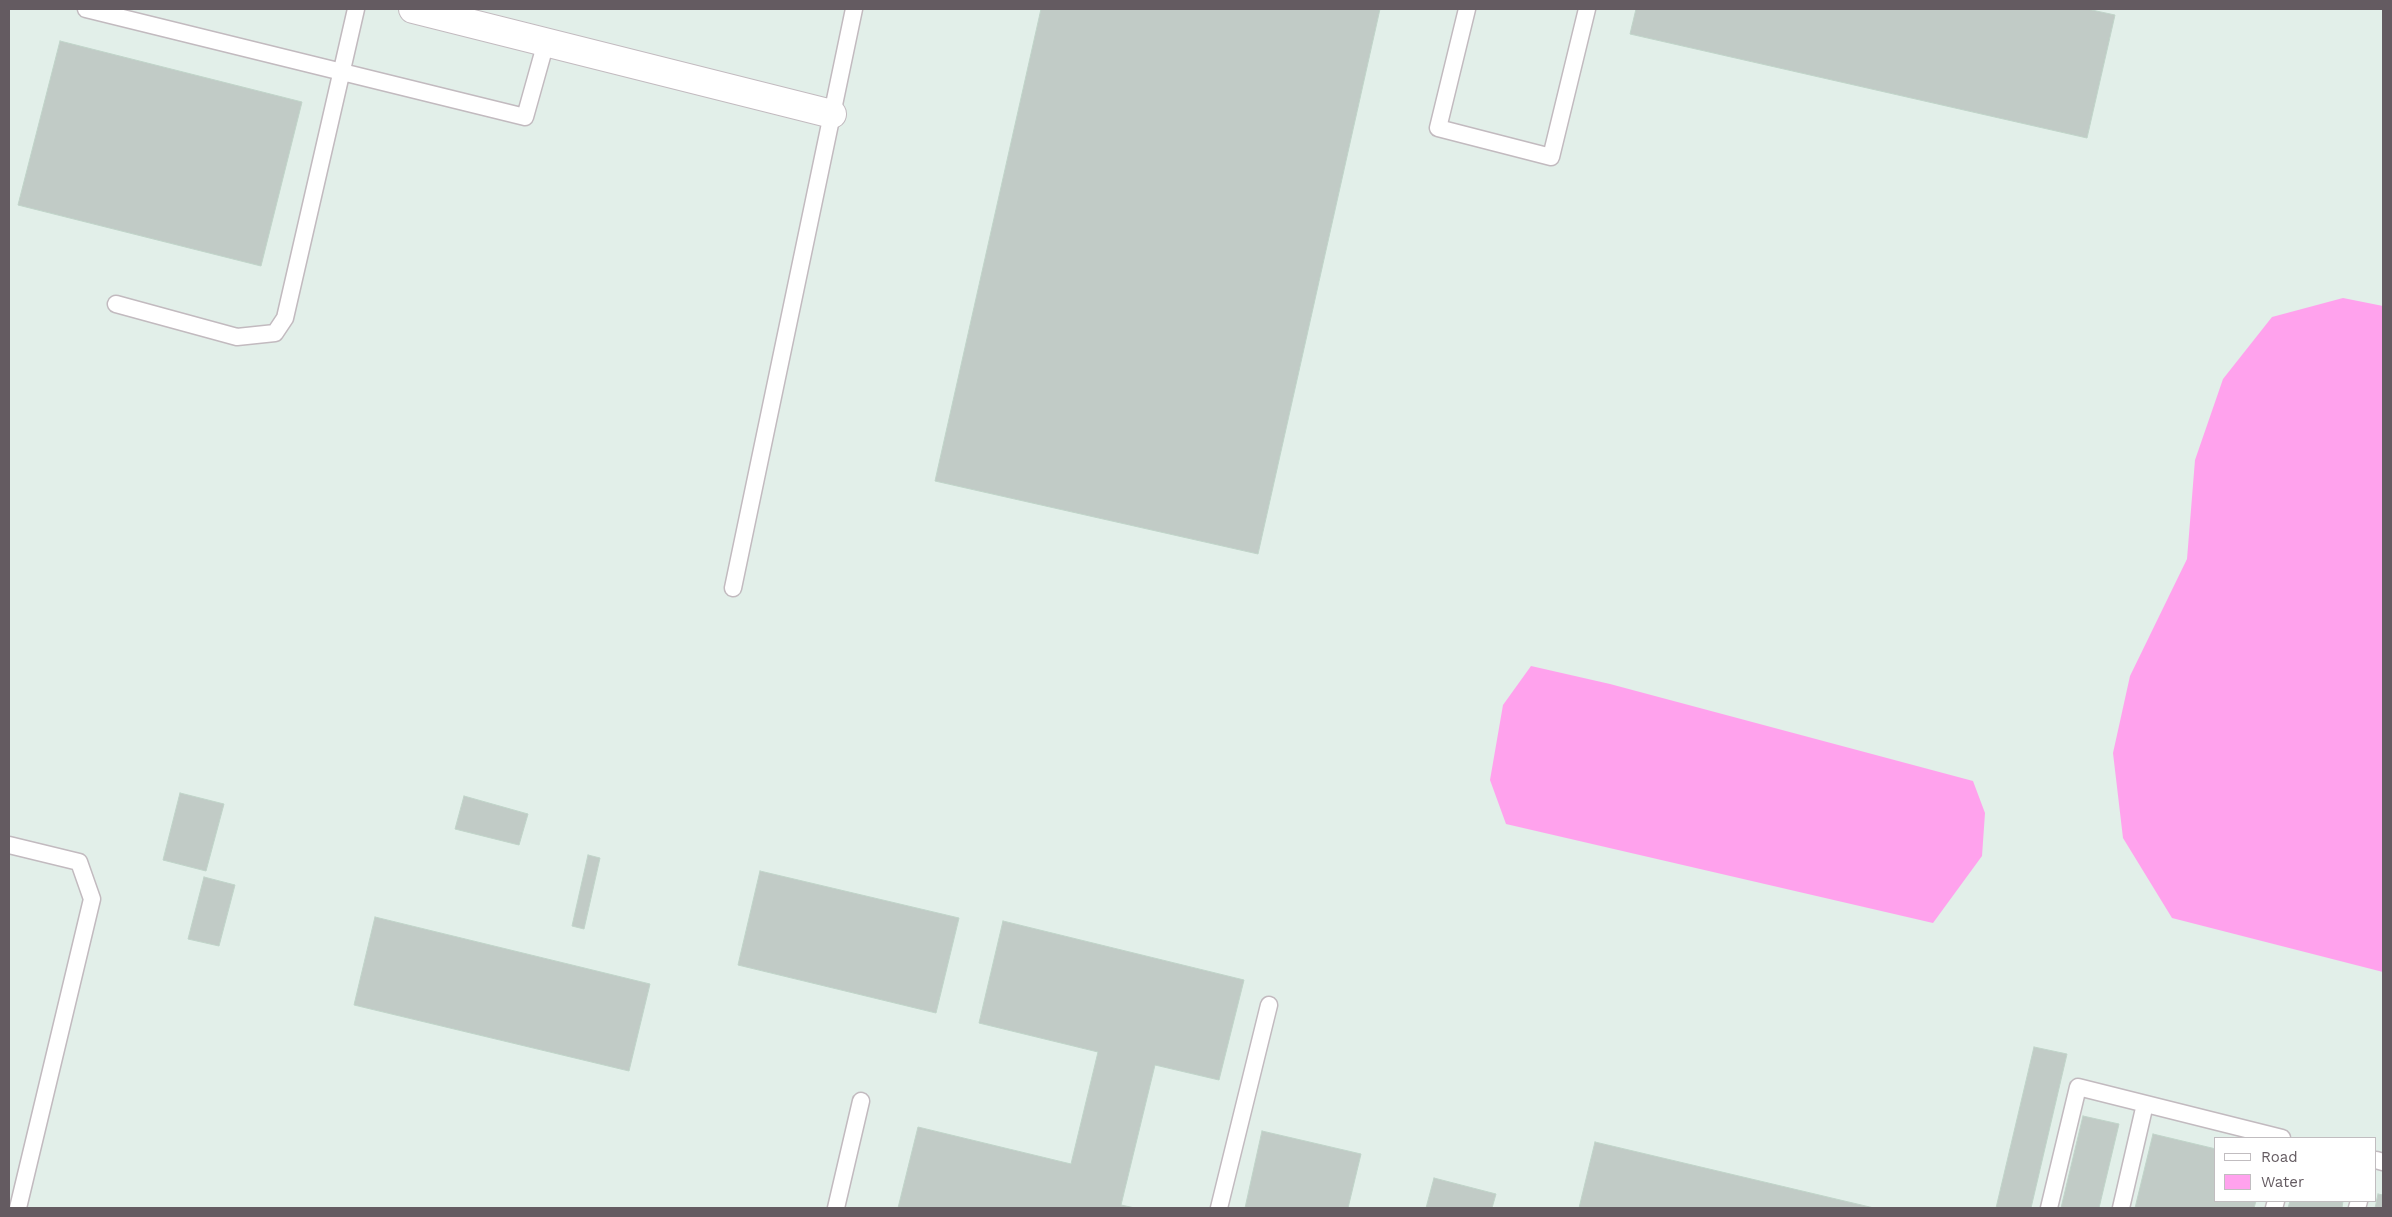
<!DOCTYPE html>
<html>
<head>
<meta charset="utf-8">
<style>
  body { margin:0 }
  #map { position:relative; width:2392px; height:1217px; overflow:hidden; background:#e2efe9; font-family:"Work Sans",sans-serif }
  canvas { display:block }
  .frame { position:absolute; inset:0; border:10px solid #645b61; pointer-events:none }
  .legend { position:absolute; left:2214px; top:1137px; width:162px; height:65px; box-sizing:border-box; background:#fff; border:1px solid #c1bdc0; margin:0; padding:6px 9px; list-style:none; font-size:15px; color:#645b61 }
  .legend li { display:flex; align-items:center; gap:10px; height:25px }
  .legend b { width:25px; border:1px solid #c1bdc0 }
</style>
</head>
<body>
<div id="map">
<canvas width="2392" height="1217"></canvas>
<div class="frame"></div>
<ul class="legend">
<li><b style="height:6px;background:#fff"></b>Road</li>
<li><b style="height:14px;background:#ffa2ed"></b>Water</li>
</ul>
</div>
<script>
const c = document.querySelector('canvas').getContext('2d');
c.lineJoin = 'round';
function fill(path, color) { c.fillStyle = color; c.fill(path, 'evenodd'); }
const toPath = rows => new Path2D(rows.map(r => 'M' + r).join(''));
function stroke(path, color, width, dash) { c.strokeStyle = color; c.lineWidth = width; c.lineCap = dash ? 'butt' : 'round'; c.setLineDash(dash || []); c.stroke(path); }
fill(toPath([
  [2343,298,2383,306,2383,972,2172,918,2123,838,2113,753,2130,676,2187,559,2195,460,2223,379,2272,317],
  [1531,666,1610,684,1973,781,1985,813,1982,856,1933,923,1506,824,1490,780,1503,705]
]), '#ffa2ed');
const building = toPath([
  [1041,9,1380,9,1258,554,935,481,1041,9],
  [1636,9,2087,9,2115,15,2087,138,1630,34,1636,9],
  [60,41,302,102,261,266,18,205,60,41],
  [180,793,224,804,206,871,163,860,180,793],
  [464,796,528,814,519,845,455,829,464,796],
  [588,855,600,858,584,929,572,926,588,855],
  [760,871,959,918,936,1013,738,965,760,871],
  [204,877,235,885,219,946,188,939,204,877],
  [375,917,650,984,629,1071,354,1005,375,917],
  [1003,921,1244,980,1219,1080,1155,1065,1121,1205,1135,1208,898,1208,918,1127,1071,1164,1098,1052,979,1023,1003,921],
  [2034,1047,2067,1054,2031,1208,1996,1208,2034,1047],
  [2083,1116,2119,1124,2099,1208,2061,1208,2083,1116],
  [1262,1131,1361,1154,1348,1208,1245,1208,1262,1131],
  [2153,1134,2216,1149,2216,1201,2256,1201,2254,1208,2135,1208,2153,1134],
  [1595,1142,1874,1208,1579,1208,1595,1142],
  [1434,1178,1496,1194,1492,1208,1426,1208,1434,1178],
  [2378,1194,2383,1195,2383,1208,2375,1208,2378,1194],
  [2290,1201,2343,1201,2342,1208,2288,1208,2290,1201]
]);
fill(building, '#c1cbc6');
stroke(building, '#c0d4c9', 1);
const lane = toPath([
  [86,9,525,117,546,42],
  [1467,9,1438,128,1551,157,1587,9],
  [116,304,237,337,275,333,285,318,356,9],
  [733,588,854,9],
  [9,845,79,862,92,899,18,1208],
  [2376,1160,2383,1162],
  [836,1208,861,1101],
  [1219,1208,1269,1005],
  [2049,1208,2078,1087,2282,1138],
  [2121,1208,2145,1104],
  [2274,1208,2276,1201],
  [2357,1208,2359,1201]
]);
const street = toPath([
  [413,9,832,114]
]);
stroke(lane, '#c2babf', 19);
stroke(street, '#c2babf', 30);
stroke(lane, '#fff', 16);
stroke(street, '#fff', 28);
</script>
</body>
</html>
